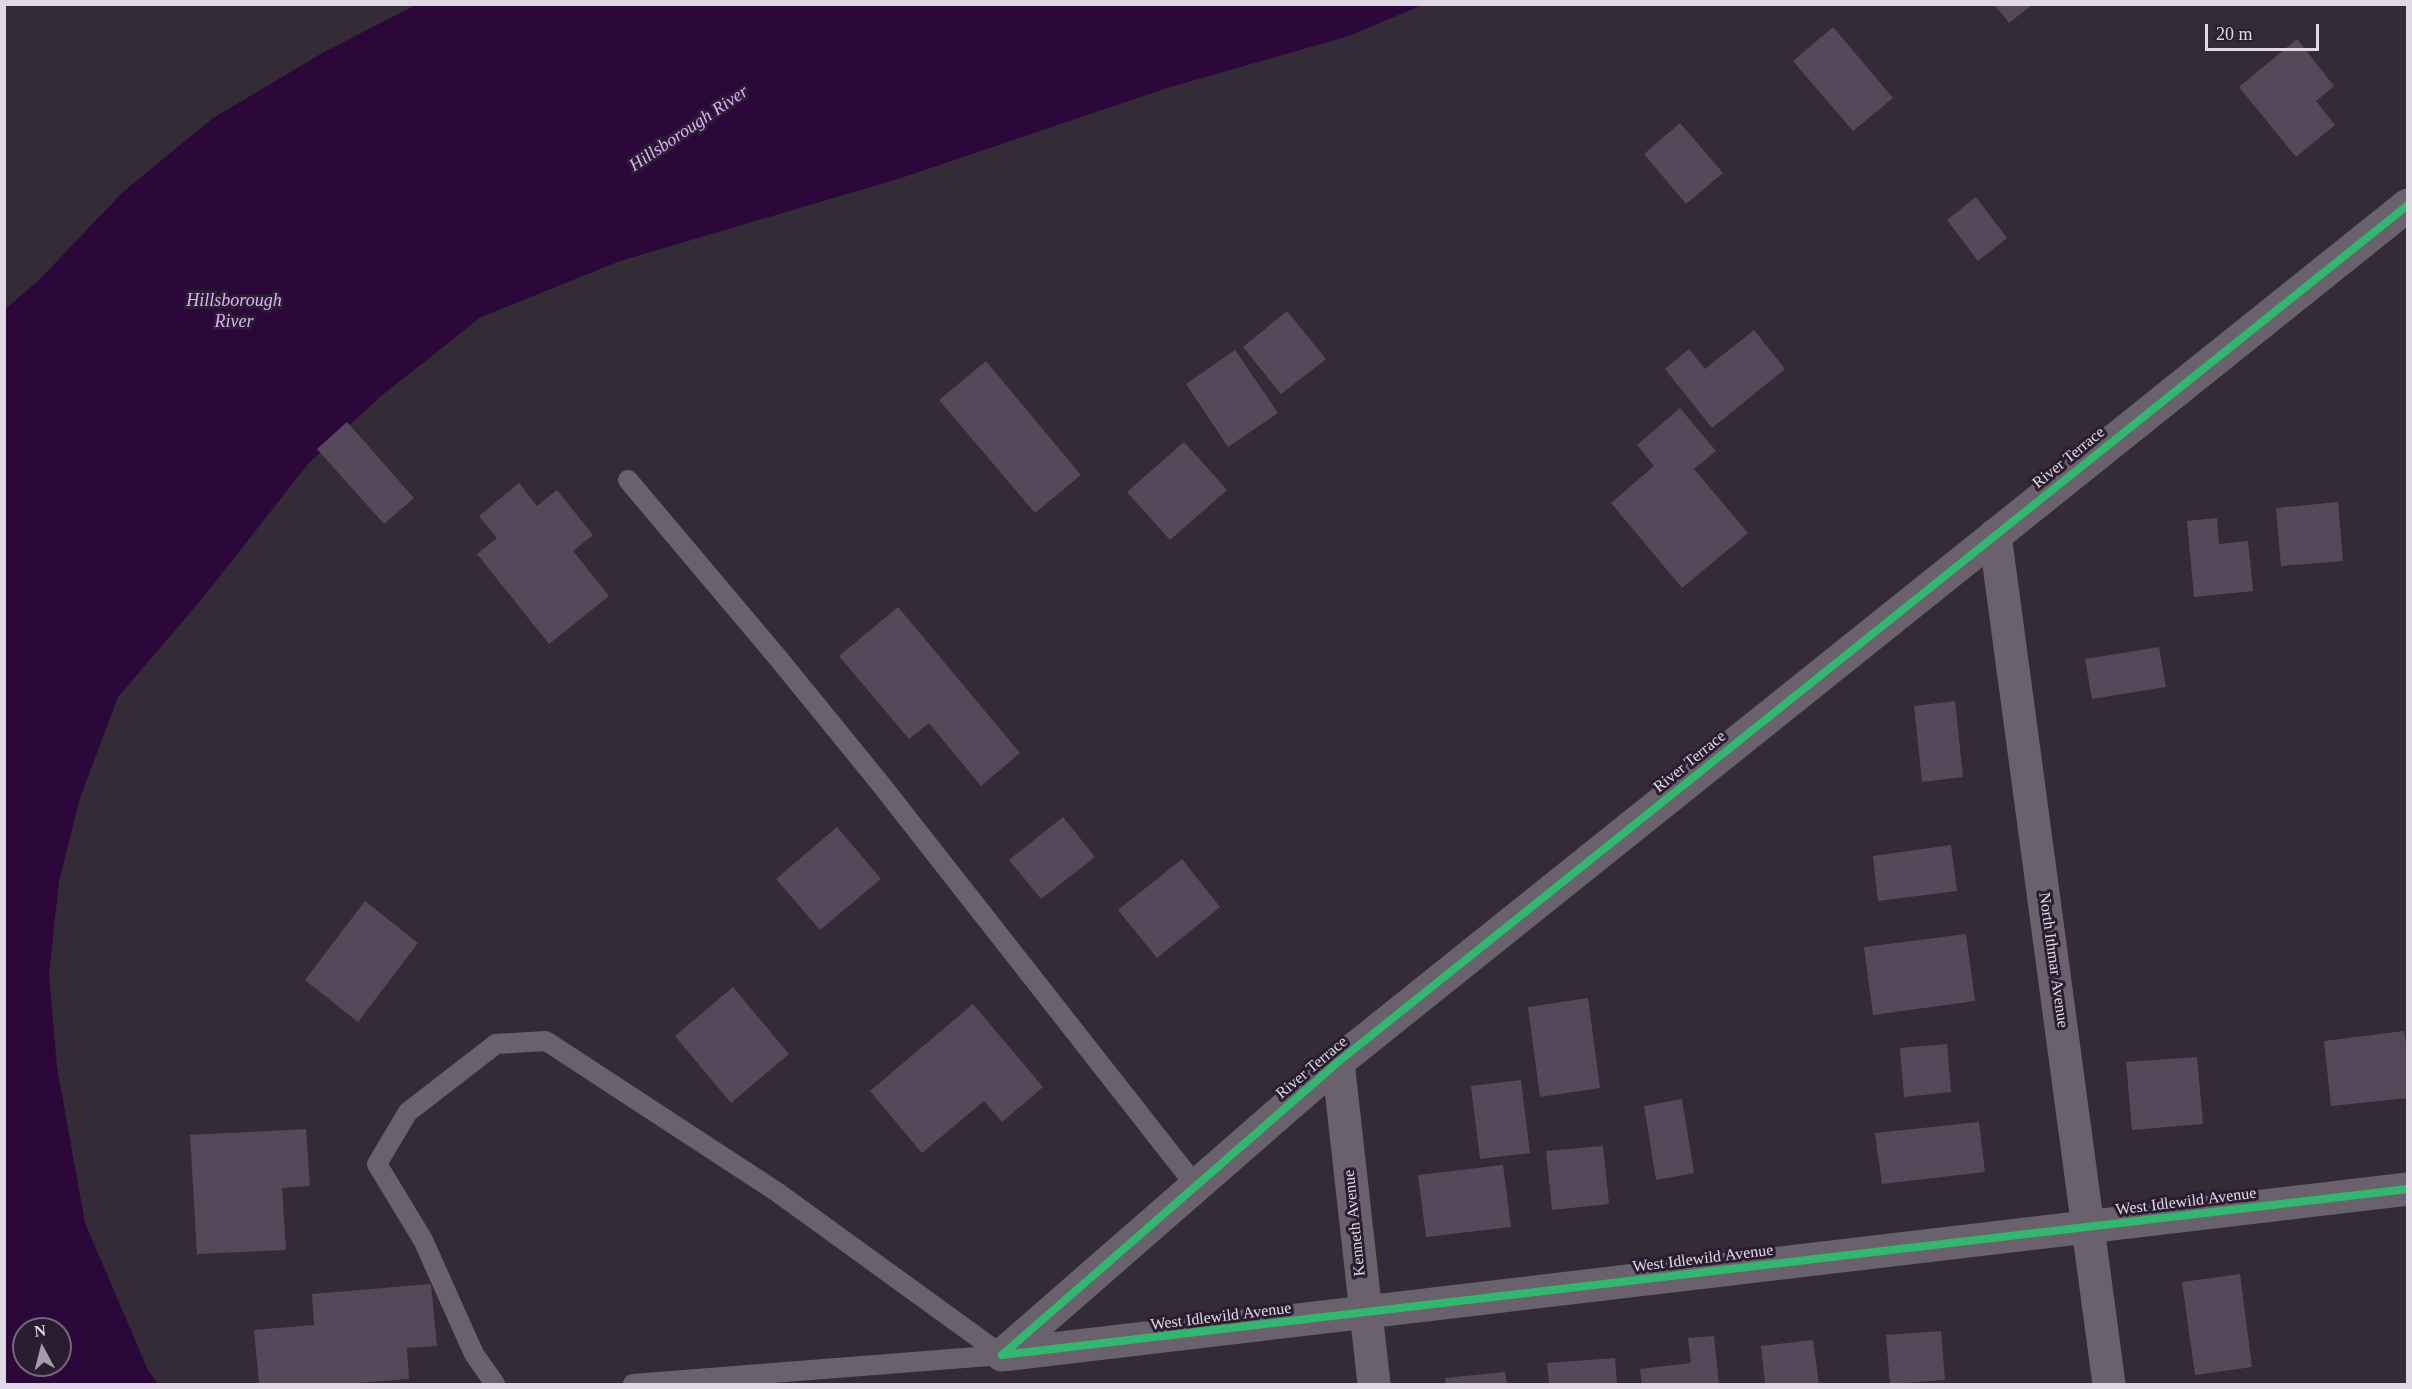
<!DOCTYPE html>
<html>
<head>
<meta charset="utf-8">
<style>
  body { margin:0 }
  #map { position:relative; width:2412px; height:1389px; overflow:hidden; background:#332b36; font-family:Georgia,serif }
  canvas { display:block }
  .frame { position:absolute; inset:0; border:6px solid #e1d8e6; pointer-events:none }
  .north { position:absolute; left:12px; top:1317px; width:60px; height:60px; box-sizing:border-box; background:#2a1d31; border:2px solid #736879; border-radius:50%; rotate:353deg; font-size:16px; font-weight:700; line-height:24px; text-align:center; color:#e1d8e6 }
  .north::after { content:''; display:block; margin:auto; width:21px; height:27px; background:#a49ba8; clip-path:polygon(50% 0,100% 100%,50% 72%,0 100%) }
  .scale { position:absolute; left:2205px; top:24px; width:114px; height:27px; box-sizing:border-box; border:3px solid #e1d8e6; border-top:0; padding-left:8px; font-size:18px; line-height:21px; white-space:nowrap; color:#e1d8e6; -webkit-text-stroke:4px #2a1d31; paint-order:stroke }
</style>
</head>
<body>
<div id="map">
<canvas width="2412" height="1389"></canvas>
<div class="frame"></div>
<div class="north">N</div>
<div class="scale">20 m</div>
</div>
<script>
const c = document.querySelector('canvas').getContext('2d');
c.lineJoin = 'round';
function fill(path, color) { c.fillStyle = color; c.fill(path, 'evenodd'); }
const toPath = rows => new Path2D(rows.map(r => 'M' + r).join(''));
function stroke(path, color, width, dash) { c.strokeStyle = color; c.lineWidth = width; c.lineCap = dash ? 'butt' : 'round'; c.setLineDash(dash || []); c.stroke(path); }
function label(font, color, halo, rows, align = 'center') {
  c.font = font + ' Georgia,serif'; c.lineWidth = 6; c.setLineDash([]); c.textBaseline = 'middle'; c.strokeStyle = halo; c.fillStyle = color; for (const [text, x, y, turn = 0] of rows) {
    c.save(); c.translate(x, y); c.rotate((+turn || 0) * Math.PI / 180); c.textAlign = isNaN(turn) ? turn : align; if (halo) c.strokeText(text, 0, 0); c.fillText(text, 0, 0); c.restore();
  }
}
fill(toPath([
  [416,5,1422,5,1349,36,1167,88,901,178,620,261,481,317,381,396,308,464,201,600,118,697,80,798,59,882,49,974,57,1067,85,1223,148,1370,158,1384,5,1384,4,310,38,281,123,192,213,118,326,51],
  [24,1329,60,1329,60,1365,24,1365]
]), '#2b073a');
fill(toPath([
  [1994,4,2033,4,2009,23],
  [1833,27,1893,98,1853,131,1793,61],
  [2297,39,2334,86,2316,101,2335,125,2296,157,2239,87],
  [1680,123,1723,173,1686,204,1644,154],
  [1976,197,2007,238,1978,261,1947,220],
  [1287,311,1326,359,1281,394,1243,347],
  [1754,330,1785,369,1712,428,1665,369,1689,349,1705,369],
  [1235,350,1278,413,1228,447,1186,384],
  [986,361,1081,475,1035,513,939,400],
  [1680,408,1716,451,1694,469,1748,533,1682,588,1611,503,1654,466,1637,445],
  [347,422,414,498,384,524,317,449],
  [1184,442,1227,490,1170,540,1127,492],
  [519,483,537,506,557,490,593,535,573,551,609,596,549,644,477,554,497,538,479,516],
  [2338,502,2343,561,2281,566,2276,508],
  [2217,518,2219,544,2248,541,2253,591,2194,597,2187,521],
  [898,607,1020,753,981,786,929,723,909,739,839,656],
  [2159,647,2166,687,2092,699,2085,659],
  [1955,701,1963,777,1922,782,1914,706],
  [1063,817,1095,857,1041,899,1009,860],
  [837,827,881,879,820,930,776,879],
  [1951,845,1957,891,1878,901,1873,856],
  [1182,859,1220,907,1157,958,1118,910],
  [365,901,418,943,358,1022,305,980],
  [1966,934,1975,1001,1873,1015,1864,947],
  [733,987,789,1054,731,1103,675,1036],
  [1588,998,1600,1088,1540,1097,1528,1007],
  [973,1004,1043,1087,1002,1122,984,1101,922,1153,870,1091],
  [2404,1031,2408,1059,2408,1098,2331,1106,2324,1041],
  [1947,1044,1951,1092,1904,1097,1900,1048],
  [2197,1057,2203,1124,2132,1130,2126,1062],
  [1521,1080,1530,1153,1480,1159,1471,1086],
  [1682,1099,1694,1173,1656,1180,1644,1106],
  [1979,1122,1985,1172,1882,1184,1875,1133],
  [306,1129,310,1186,282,1188,286,1250,197,1254,190,1135],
  [1603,1146,1609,1204,1552,1210,1546,1151],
  [1503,1165,1511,1227,1426,1237,1418,1175],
  [2240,1274,2252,1367,2195,1375,2182,1282],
  [431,1284,437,1346,407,1348,409,1379,345,1384,259,1384,254,1330,314,1325,312,1294],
  [1941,1331,1945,1380,1890,1384,1886,1335],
  [1714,1336,1719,1384,1642,1384,1640,1369,1691,1363,1688,1338],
  [1813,1340,1819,1384,1765,1384,1761,1346],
  [1615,1358,1617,1384,1549,1384,1547,1363],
  [1505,1372,1507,1384,1446,1384,1445,1378]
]), '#55485b');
stroke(toPath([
  [628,480,778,658,879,782,1196,1186],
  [495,1384,474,1354,423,1240,377,1164,408,1112,496,1044,546,1041,777,1192,1002,1355],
  [633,1384,1002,1355]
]), '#69626c', 20);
stroke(toPath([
  [1995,535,2109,1384],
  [1338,1062,1374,1384],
  [1002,1355,1338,1062,2408,205],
  [1002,1355,2408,1189]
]), '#69626c', 33);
stroke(toPath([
  [1002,1355,1338,1062,2408,205],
  [1002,1355,2408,1189]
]), '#33b770', 8);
label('16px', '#e1d8e6', '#2a1d31', [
  ["River Terrace",2069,458,-39],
  ["River Terrace",1690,762,-39],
  ["North Ithmar Avenue",2053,960,82],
  ["River Terrace",1312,1068,-40],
  ["West Idlewild Avenue",2186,1202,-7],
  ["Kenneth Avenue",1355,1223,-96],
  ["West Idlewild Avenue",1703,1259,-7],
  ["West Idlewild Avenue",1221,1317,-7]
]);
label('italic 18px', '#e2adfe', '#2a1d31', [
  ["Hillsborough River",689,129,-34],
  ["Hillsborough",234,301],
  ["River",234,322]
]);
</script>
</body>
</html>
